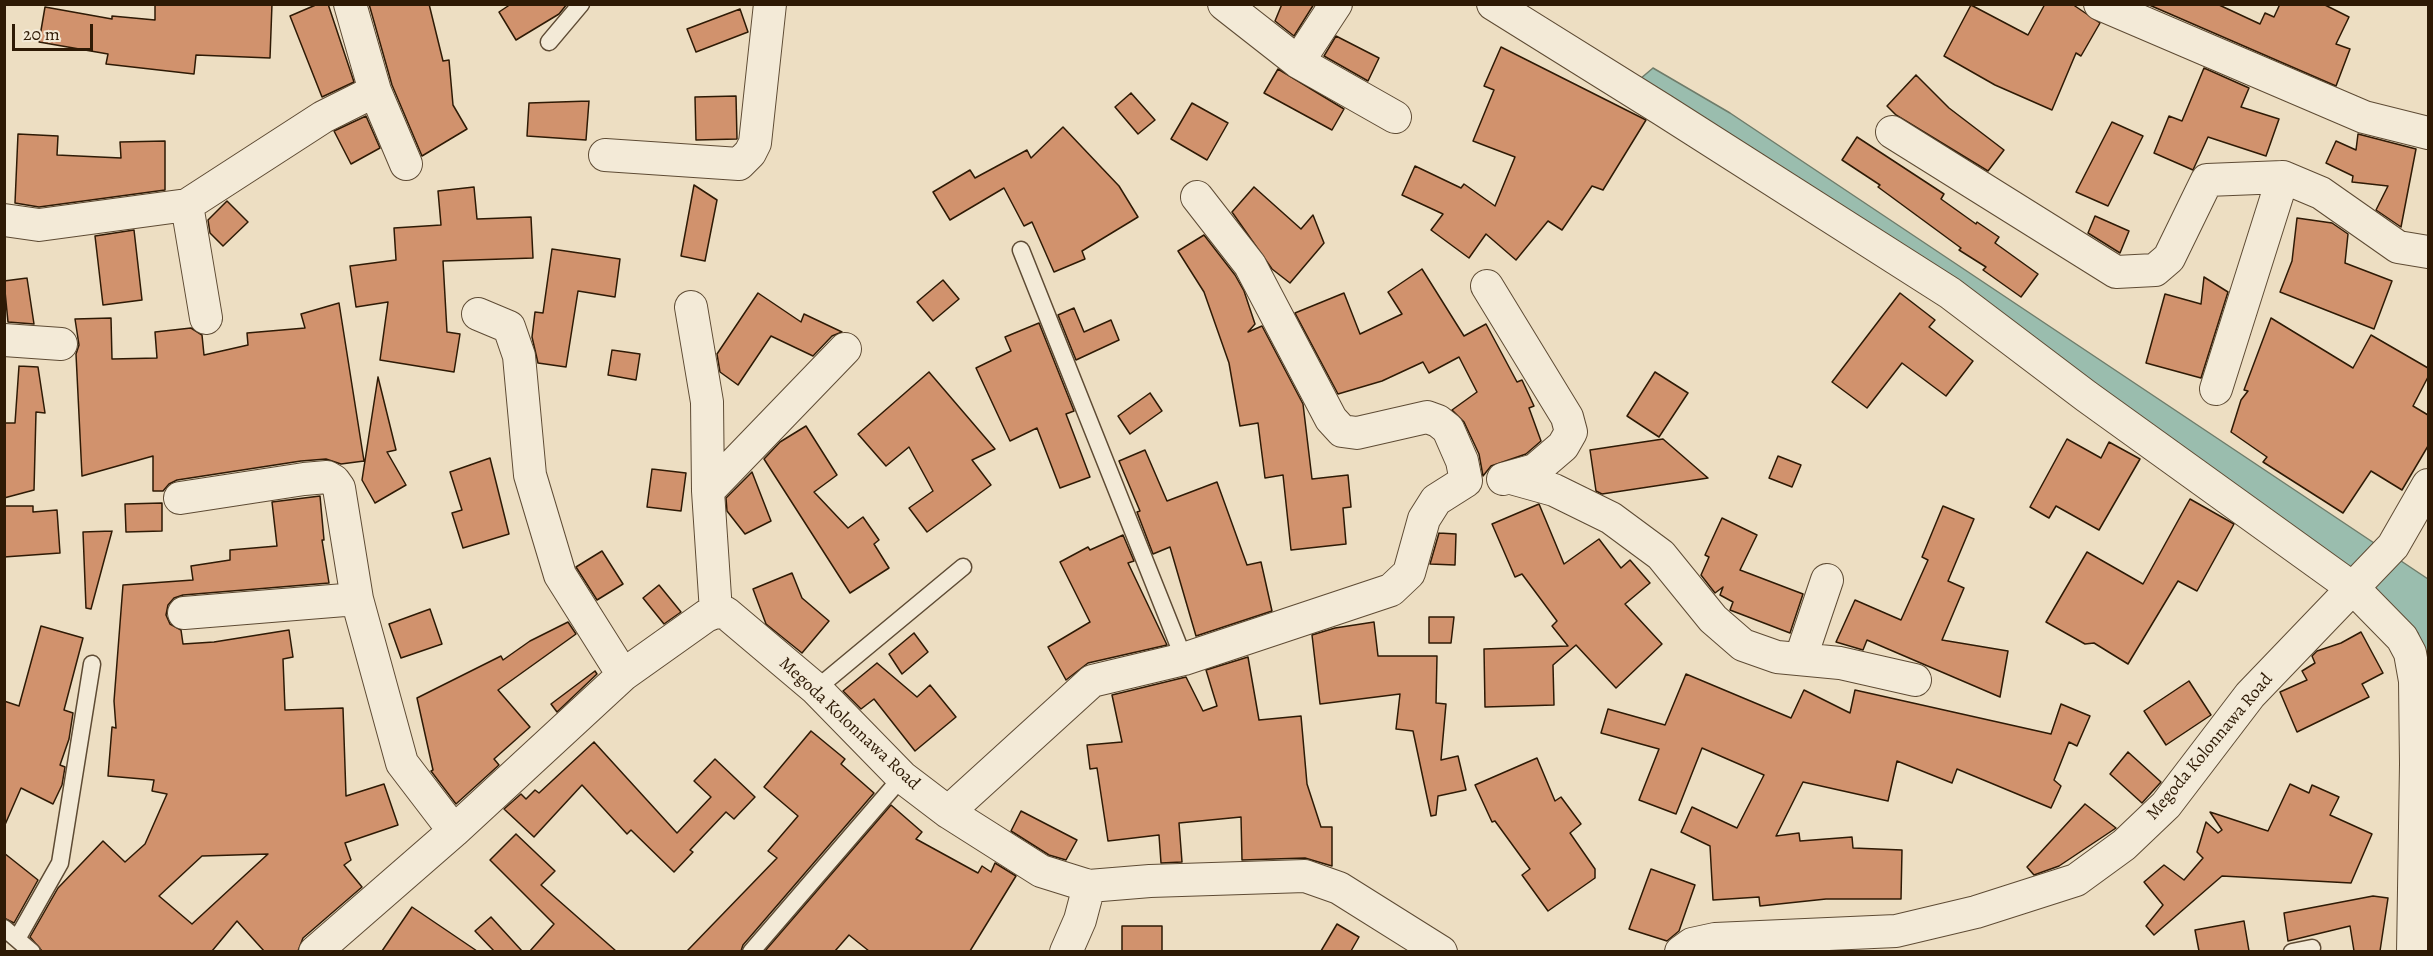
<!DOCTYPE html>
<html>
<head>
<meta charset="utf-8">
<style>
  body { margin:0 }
  #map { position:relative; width:2433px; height:956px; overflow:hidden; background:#eddec2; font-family:Alegreya,serif }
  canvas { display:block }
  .frame { position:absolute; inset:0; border:6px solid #2e1a05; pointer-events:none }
  .scale { position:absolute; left:12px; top:24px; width:81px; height:27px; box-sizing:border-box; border:3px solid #2e1a05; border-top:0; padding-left:8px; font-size:18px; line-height:21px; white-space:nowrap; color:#2e1a05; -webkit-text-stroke:4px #f3ead7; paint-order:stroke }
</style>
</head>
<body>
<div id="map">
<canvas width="2433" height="956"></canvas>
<div class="frame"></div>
<div class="scale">20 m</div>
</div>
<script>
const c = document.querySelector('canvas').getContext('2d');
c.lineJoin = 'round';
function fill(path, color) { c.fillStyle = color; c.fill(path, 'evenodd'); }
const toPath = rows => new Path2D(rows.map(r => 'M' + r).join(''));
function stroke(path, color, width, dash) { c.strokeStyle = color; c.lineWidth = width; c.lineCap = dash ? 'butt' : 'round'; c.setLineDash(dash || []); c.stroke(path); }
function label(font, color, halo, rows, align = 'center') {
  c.font = font + ' Alegreya,serif'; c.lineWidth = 6; c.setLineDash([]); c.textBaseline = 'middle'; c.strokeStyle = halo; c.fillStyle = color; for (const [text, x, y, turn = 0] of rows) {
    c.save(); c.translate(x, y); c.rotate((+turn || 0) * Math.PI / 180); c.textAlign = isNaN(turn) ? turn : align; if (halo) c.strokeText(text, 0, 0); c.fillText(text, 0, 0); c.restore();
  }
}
const water = toPath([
  [1653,68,1730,113,2428,579,2428,951,2427,684,2418,633,2314,542,1640,79,1653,68]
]);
fill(water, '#9abdae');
stroke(water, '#6f7c6a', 1.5);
const building = toPath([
  [155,4,272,4,270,58,196,55,194,74,106,64,108,54,39,42,45,7,112,19,112,16,155,20,155,4],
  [318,4,328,4,354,82,322,97,290,16,318,4],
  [369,4,429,4,443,61,449,60,453,105,467,129,422,156,392,85,369,4],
  [511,4,567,4,559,14,516,40,499,12,511,4],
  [1282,4,1314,4,1294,36,1275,21,1282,4],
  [2045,4,2072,4,2100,23,2081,56,2076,53,2052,110,1995,85,1944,56,1971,5,2028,35,2045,4],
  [2147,4,2217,4,2260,24,2265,13,2274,17,2280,4,2323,4,2349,17,2336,44,2350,49,2336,86,2147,4],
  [740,9,748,32,696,52,687,29,740,9],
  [1336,36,1379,58,1368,81,1324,56,1336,36],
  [1501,47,1646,120,1603,190,1592,186,1562,230,1548,221,1516,260,1486,234,1469,258,1431,230,1443,214,1402,195,1415,166,1461,188,1464,184,1495,206,1515,157,1473,141,1494,90,1484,86,1501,47],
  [2204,68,2249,88,2241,107,2279,119,2266,156,2208,137,2193,170,2154,153,2169,116,2182,121,2204,68],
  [1278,69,1344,109,1332,130,1264,93,1278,69],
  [1916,75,1949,108,2004,150,1988,171,1896,115,1887,106,1916,75],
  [1131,93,1155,120,1138,134,1115,107,1131,93],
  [736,96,737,139,696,140,695,97,736,96],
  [589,101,586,140,527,136,529,103,589,101],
  [1192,103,1228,123,1207,160,1171,139,1192,103],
  [366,116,380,148,351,164,334,131,366,116],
  [2112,122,2143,136,2108,206,2076,192,2112,122],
  [1063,127,1119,186,1138,217,1082,251,1085,259,1054,272,1032,222,1024,226,1004,188,950,220,933,192,970,170,975,178,1027,150,1031,158,1063,127],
  [18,134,58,136,57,155,121,158,120,142,165,141,165,190,39,207,15,203,18,134],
  [2358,134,2416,149,2401,227,2376,210,2388,186,2352,182,2353,176,2326,163,2336,141,2356,150,2358,134],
  [1857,137,1944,194,1941,199,1976,224,1977,222,1999,237,1995,243,2038,274,2021,297,1983,270,1986,267,1959,250,1961,248,1878,187,1880,185,1842,160,1857,137],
  [694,185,717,200,705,261,681,256,694,185],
  [474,187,477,219,531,217,533,258,443,261,447,332,460,334,454,372,380,360,388,302,356,307,350,266,396,260,394,228,441,225,438,191,474,187],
  [1254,187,1301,229,1313,215,1324,243,1290,283,1272,269,1232,212,1254,187],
  [227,201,248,222,223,246,210,233,208,220,227,201],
  [2095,216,2129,231,2120,253,2088,233,2095,216],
  [2297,218,2332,223,2348,234,2345,263,2392,281,2374,329,2280,292,2292,261,2297,218],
  [134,230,142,300,103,305,95,236,134,230],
  [1204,235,1235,275,1244,291,1255,324,1248,332,1262,326,1303,404,1312,479,1348,475,1351,507,1343,508,1346,544,1291,550,1283,475,1265,478,1258,423,1240,426,1229,363,1204,292,1178,251,1204,235],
  [552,249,620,259,615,297,578,291,566,367,538,363,532,337,535,312,543,313,552,249],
  [1422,269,1464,336,1486,324,1517,382,1522,380,1534,406,1529,408,1541,441,1526,454,1491,466,1483,476,1479,454,1464,422,1452,410,1477,392,1459,357,1429,373,1423,362,1382,381,1338,394,1295,313,1344,293,1360,334,1402,314,1388,292,1422,269],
  [2204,277,2228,292,2201,378,2146,363,2165,294,2201,304,2204,277],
  [27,278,34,324,8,322,4,281,27,278],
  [943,280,959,299,933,321,917,302,943,280],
  [758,293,801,322,804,314,842,332,832,336,813,356,771,336,738,385,720,372,717,354,758,293],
  [1900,293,1935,320,1929,327,1973,361,1946,396,1902,363,1867,408,1832,382,1900,293],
  [339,303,364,461,341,464,326,459,301,461,177,480,169,484,163,491,153,491,153,456,82,476,76,354,79,345,75,319,111,318,112,359,157,358,155,332,191,328,202,335,204,355,248,345,247,333,305,328,301,314,339,303],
  [1074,308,1084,332,1111,320,1119,340,1076,360,1058,315,1074,308],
  [2271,318,2353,368,2371,335,2428,368,2428,377,2413,406,2428,415,2428,446,2402,490,2371,471,2343,513,2263,462,2267,457,2231,432,2241,400,2248,391,2244,390,2271,318],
  [1039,323,1074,411,1066,414,1090,477,1060,488,1037,428,1010,441,976,368,1011,351,1005,337,1039,323],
  [612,350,640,354,636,380,608,375,612,350],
  [19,366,38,367,45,413,36,412,34,490,4,498,4,423,15,423,19,366],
  [929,372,995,449,972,460,991,485,927,532,909,508,933,491,909,447,886,466,858,434,929,372],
  [1655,372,1688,393,1659,437,1627,416,1655,372],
  [378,377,396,450,387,452,406,485,375,503,362,480,378,377],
  [1150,393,1162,411,1130,434,1118,416,1150,393],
  [806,426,837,475,814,492,848,528,863,517,879,540,874,544,889,568,850,593,764,459,780,442,806,426],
  [1663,439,1708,478,1602,494,1596,491,1590,450,1663,439],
  [2067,439,2101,458,2109,442,2140,459,2099,530,2056,506,2049,518,2030,507,2067,439],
  [1145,450,1167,501,1217,482,1247,565,1261,562,1272,611,1196,636,1170,547,1153,554,1137,512,1140,511,1119,461,1145,450],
  [1778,456,1801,465,1792,487,1769,478,1778,456],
  [490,458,509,534,463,548,452,513,462,510,450,472,490,458],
  [652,469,686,473,681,511,647,507,652,469],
  [752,472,771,521,745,534,727,511,726,498,752,472],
  [320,496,324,540,322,540,329,583,183,595,174,598,168,605,166,615,170,624,181,630,183,644,214,642,289,630,293,657,283,659,285,710,343,708,346,796,384,784,398,825,345,843,351,860,344,865,362,887,303,938,298,951,264,951,237,921,212,951,42,951,30,937,58,888,103,841,125,862,145,844,167,794,152,791,154,780,108,776,112,727,116,728,114,701,123,585,193,580,191,566,230,560,230,550,277,546,272,502,320,496],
  [268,854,192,924,159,896,202,856,268,854],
  [2190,499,2234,524,2197,591,2178,581,2128,664,2094,643,2085,644,2046,622,2087,552,2143,584,2190,499],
  [162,503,162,531,126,532,125,504,162,503],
  [1539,504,1564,564,1599,539,1621,568,1630,560,1650,583,1625,604,1662,644,1616,688,1576,645,1553,665,1554,705,1485,707,1484,649,1568,646,1552,626,1557,621,1522,574,1515,577,1492,524,1539,504],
  [4,506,33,506,33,512,57,510,60,553,4,557,4,506],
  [1943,506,1974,519,1948,581,1964,588,1942,640,2008,651,2000,697,1867,640,1863,650,1836,642,1855,600,1901,620,1928,560,1922,557,1943,506],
  [1722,518,1757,535,1740,570,1803,594,1790,633,1730,610,1733,602,1720,595,1723,587,1715,593,1701,575,1709,557,1705,555,1722,518],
  [112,531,91,609,86,608,83,532,112,531],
  [1439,533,1456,534,1455,565,1430,564,1439,533],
  [1123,535,1134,561,1128,563,1167,645,1088,663,1066,680,1048,647,1090,622,1060,562,1088,547,1090,550,1123,535],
  [602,551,623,584,597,600,576,567,602,551],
  [792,573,802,598,829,621,802,653,766,624,753,589,792,573],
  [659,585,681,612,664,624,643,598,659,585],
  [430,609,442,644,401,658,389,624,430,609],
  [1429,617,1454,617,1451,643,1429,643,1429,617],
  [568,622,576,634,498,690,530,727,494,759,499,765,456,804,431,771,433,770,417,698,501,656,503,660,530,641,568,622],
  [1374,622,1378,656,1437,656,1436,703,1446,704,1441,760,1458,756,1466,790,1438,796,1436,815,1431,816,1413,731,1396,729,1400,694,1320,704,1312,635,1335,628,1374,622],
  [41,626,83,638,64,710,73,713,69,739,60,765,65,767,62,785,53,804,21,788,4,827,4,701,19,706,41,626],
  [2361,632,2383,673,2362,684,2369,697,2297,732,2280,692,2307,680,2302,671,2315,663,2312,656,2317,651,2341,643,2361,632],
  [914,633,928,652,902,674,889,654,914,633],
  [1248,657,1259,720,1301,716,1307,784,1321,827,1332,827,1332,866,1305,858,1242,860,1241,817,1179,823,1182,862,1161,863,1159,835,1108,841,1097,768,1090,769,1087,745,1122,742,1112,695,1186,677,1203,711,1217,706,1206,670,1248,657],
  [877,663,917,697,930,685,956,717,915,751,874,699,861,709,843,691,877,663],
  [595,671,597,674,557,712,551,704,595,671],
  [1686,674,1791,718,1804,690,1850,713,1855,690,2051,734,2061,704,2090,716,2077,746,2069,742,2054,780,2061,786,2051,808,1957,769,1952,783,1897,761,1888,801,1803,782,1776,836,1799,833,1800,841,1852,837,1853,848,1902,850,1901,899,1826,899,1760,906,1759,897,1713,900,1710,846,1681,832,1692,807,1737,828,1764,775,1702,748,1676,814,1639,800,1659,749,1601,733,1608,709,1665,725,1686,674],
  [2189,681,2211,715,2166,745,2144,711,2189,681],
  [811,731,845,759,841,764,874,793,743,945,741,951,687,951,777,858,768,851,798,816,764,787,811,731],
  [594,742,677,833,711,797,694,781,715,759,755,797,734,819,726,812,690,850,693,852,674,872,631,830,627,834,582,785,534,837,504,809,521,794,526,799,535,790,539,793,594,742],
  [2128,752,2161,782,2142,803,2110,774,2128,752],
  [1537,758,1555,801,1561,797,1581,824,1570,833,1595,869,1595,878,1548,911,1522,875,1530,869,1495,821,1492,822,1475,785,1537,758],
  [2290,784,2309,793,2312,785,2339,797,2330,815,2372,834,2351,883,2222,876,2154,935,2146,926,2163,905,2144,882,2164,865,2184,880,2203,858,2197,852,2206,822,2218,833,2222,830,2210,812,2268,831,2290,784],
  [2085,804,2116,828,2059,866,2034,875,2027,867,2085,804],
  [891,805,922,832,916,839,978,873,982,866,991,872,995,863,1016,876,970,951,869,951,849,935,835,951,765,951,891,805],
  [1021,811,1077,840,1066,860,1049,855,1011,831,1021,811],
  [516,834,555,871,541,885,616,951,530,951,554,924,490,860,516,834],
  [4,853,38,880,14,923,4,918,4,853],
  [1651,869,1695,885,1679,931,1667,941,1629,929,1651,869],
  [2373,896,2388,898,2380,951,2354,951,2350,926,2288,941,2284,913,2373,896],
  [412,907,477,951,382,951,412,907],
  [491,917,522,951,494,951,475,931,491,917],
  [2244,921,2249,951,2199,951,2195,930,2244,921],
  [1337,924,1359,937,1351,951,1321,951,1337,924],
  [1122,926,1162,926,1162,951,1122,951,1122,926]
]);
fill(building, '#d1926d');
stroke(building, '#2e1a05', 1.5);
const service = toPath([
  [549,42,581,4],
  [1021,250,1184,659],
  [816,689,963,567],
  [4,928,32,952],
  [17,939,60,863,92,664],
  [751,952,902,777],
  [2292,952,2312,948]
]);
const minor = toPath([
  [350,4,375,91,406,164],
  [1224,4,1298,62,1395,117],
  [1493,4,1663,110,1950,293,2086,396,2354,589,2402,638,2410,653,2415,681,2416,764,2413,952],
  [2100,4,2364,117,2428,133],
  [1298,62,1336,4],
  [1892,132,2116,272,2155,270,2169,258,2207,180,2283,177,2321,193,2398,247,2428,252],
  [605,155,739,164,750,153,755,143,770,4],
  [187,205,323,117,375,91],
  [4,220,39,225,187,205,206,318],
  [1487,286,1567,417,1571,432,1563,446,1535,470,1503,479],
  [691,307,707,402,708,491,716,612],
  [478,314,509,327,519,356,530,475,560,575,623,675],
  [4,340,61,344],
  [2216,389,2283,177],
  [1511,478,1554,490,1611,518,1661,555,1713,619,1743,645,1777,657,1840,663,1915,680],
  [708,491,845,349],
  [180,498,304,479,327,477,334,481,339,488,357,599,184,613],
  [357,599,402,763,454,831],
  [1801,657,1827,580],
  [948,812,1092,681,1184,659,1391,590,1409,573,1424,519,1436,500,1466,481,1462,461,1448,429,1438,421,1427,417,1357,433,1342,431,1331,419,1250,265,1197,197],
  [315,952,454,831,623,675,706,616,716,612,726,613,816,689,902,777,948,812,1041,871,1089,886,1150,881,1305,876,1339,888,1441,952],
  [1066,952,1080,920,1089,886],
  [1681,952,1692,944,1715,939,1896,931,1976,912,2076,880,2124,845,2166,805,2250,695,2393,546,2428,485]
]);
stroke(service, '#5e4b34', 19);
stroke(minor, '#5e4b34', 34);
stroke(service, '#f3ead7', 16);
stroke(minor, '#f3ead7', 32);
label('18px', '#2e1a05', '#f3ead7', [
  ["Megoda Kolonnawa Road",849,724,43],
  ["Megoda Kolonnawa Road",2210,747,-50]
]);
</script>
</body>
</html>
